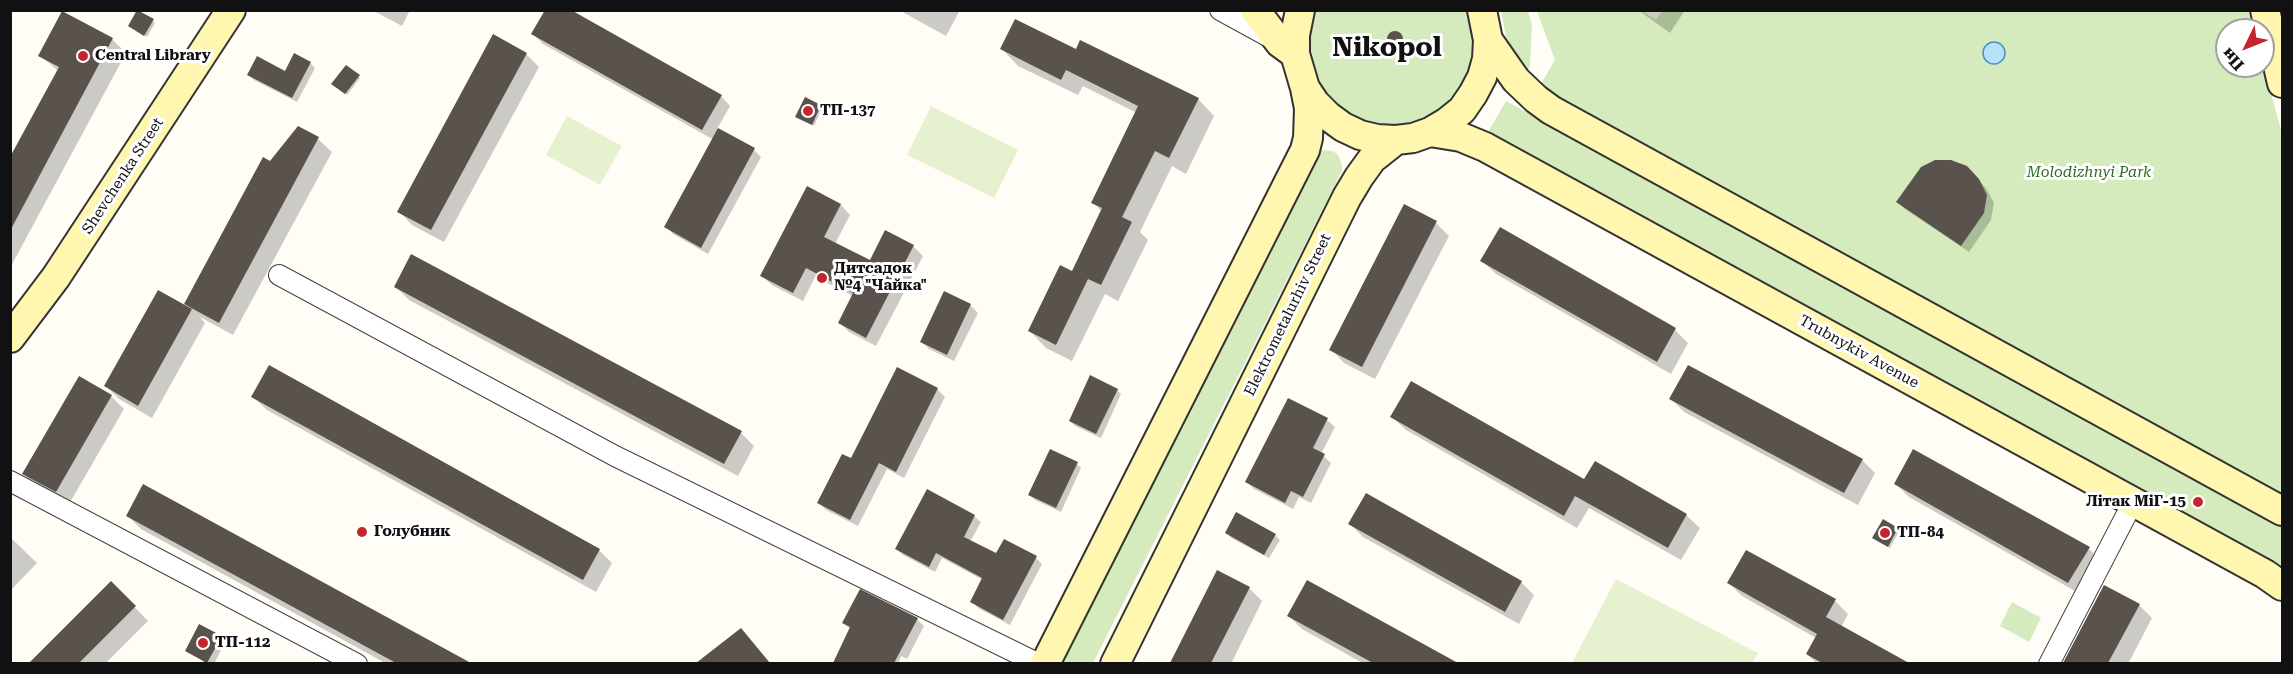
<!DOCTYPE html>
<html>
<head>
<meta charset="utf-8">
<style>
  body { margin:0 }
  #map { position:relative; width:2293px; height:674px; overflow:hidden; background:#fffdf5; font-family:"Roboto Serif",serif }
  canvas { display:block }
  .frame { position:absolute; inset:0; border:12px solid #111; pointer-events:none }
  .north { position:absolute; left:2215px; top:18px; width:60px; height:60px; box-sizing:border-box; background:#fff; border:2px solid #a0a0a0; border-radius:50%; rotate:227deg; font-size:16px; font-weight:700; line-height:24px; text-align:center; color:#111 }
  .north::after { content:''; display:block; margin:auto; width:21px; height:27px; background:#c4262e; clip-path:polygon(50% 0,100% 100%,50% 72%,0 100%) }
</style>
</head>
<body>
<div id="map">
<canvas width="2293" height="674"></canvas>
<div class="frame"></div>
<div class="north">Пн</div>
</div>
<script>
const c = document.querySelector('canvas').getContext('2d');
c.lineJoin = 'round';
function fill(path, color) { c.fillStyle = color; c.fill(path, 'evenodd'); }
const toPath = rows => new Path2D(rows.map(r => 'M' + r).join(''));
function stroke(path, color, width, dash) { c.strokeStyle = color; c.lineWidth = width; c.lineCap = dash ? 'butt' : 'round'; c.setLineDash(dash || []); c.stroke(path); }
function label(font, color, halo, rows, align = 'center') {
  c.font = font + ' "Roboto Serif",serif'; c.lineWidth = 6; c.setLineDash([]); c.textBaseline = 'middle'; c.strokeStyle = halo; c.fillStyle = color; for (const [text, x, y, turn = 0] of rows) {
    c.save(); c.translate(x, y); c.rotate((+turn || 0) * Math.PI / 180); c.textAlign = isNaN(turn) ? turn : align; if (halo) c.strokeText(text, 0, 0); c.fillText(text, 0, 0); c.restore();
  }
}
fill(toPath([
  [1663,10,2248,11,2254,30,2227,30,2227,66,2263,66,2263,63,2282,134,2282,494,1538,89,1555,60,1537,11,1642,11,1656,20],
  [1315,11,1468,11,1473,28,1474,53,1467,77,1453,98,1434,113,1411,123,1387,125,1362,120,1341,108,1323,90,1312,67,1308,43,1311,18],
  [1501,11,1528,11,1532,25,1530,66,1524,77,1509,53],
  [1506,101,2282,527,2282,571,1484,139],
  [1322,150,1333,151,1338,155,1342,165,1342,171,1093,663,1056,664,1317,152],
  [2012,602,2041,618,2029,642,2000,626]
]), '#d5ebbd');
fill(toPath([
  [931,106,1018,150,994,198,907,155],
  [567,116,622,146,600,185,546,155],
  [1616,579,1758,653,1752,663,1572,663]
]), '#e6f2cf');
const water = toPath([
  '1983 53a11 11 0 1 1 22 0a11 11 0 1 1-22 0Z'
]);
fill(water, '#b9e0f7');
stroke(water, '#3f96cf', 1.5);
fill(toPath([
  [372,10,410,10,402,26],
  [899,10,960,10,946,36],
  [1638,10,1685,10,1670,33],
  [138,12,155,23,147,37,132,28],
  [62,13,112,39,126,53,10,268,10,160,58,71,40,55],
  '1389 41a7 7 0 1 1 14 0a7 7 0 1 1-14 0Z',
  [533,34,721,96,730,106,717,129,754,150,761,157,708,254,673,234,666,227,714,140,543,44],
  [1002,49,1077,51,1198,99,1214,116,1186,174,1172,166,1140,232,1148,240,1118,301,1105,294,1072,361,1046,348,1030,331,1072,273,1102,212,1093,202,1137,113,1083,86,1078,95,1018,66],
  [526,54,539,67,444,242,412,225,399,211],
  [310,63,315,68,297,102,254,80,249,75,286,73],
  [346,67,360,78,347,95,333,84],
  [821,106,822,108,814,126,797,117],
  [299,128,318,139,332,152,233,335,200,317,205,323,152,418,119,399,106,386,191,309,186,303],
  [1966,168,1986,188,1994,203,1991,220,1969,252,1905,209,1898,202],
  [808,188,841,205,850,215,835,244,870,262,913,246,923,256,876,346,849,332,840,323,853,296,815,277,803,301,772,285,762,276],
  [1436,223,1449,236,1375,379,1344,363,1331,349],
  [1500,229,1675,330,1688,343,1671,374,1496,274,1482,261],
  [396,287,741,433,754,446,738,476,409,300],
  [970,305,978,313,954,361,929,349,922,342],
  [897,369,937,389,945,397,904,478,887,469,858,526,826,510,819,503,851,460],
  [1117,390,1121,394,1101,438,1075,426,1070,421],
  [111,396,124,409,69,504,37,487,24,474],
  [253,397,599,550,612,563,596,592,267,410],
  [1671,399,1862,460,1875,473,1858,505,1684,412],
  [1288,400,1327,420,1335,427,1321,454,1331,463,1311,503,1299,497,1293,509,1254,489,1247,482],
  [1392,417,1686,515,1700,528,1681,560,1589,508,1577,528,1406,430],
  [1077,464,1081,468,1061,512,1035,500,1030,495],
  [1896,484,2089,549,2102,562,2082,595,1909,497],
  [144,486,468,664,387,664,141,529,128,516],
  [974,516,981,522,970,542,996,555,1036,558,1042,564,1010,625,978,608,972,601,983,580,942,558,935,572,903,555,897,549],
  [1350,524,1521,582,1534,595,1519,624,1363,537],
  [1897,529,1899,531,1890,548,1876,540],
  [1227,533,1275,535,1280,540,1269,558,1231,538],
  [10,537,37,563,10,591],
  [1218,572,1249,588,1262,601,1231,664,1172,664],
  [1307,582,1455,664,1364,664,1302,629,1289,616],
  [111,583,148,621,105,664,31,664],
  [1729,583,1835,601,1848,614,1841,627,1906,664,1817,664,1807,654,1816,638,1742,596],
  [2105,587,2139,605,2152,618,2128,664,2064,664],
  [917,619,924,626,907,659,901,656,898,664,835,664,851,630,844,623],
  [741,630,769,664,699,664],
  [221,637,225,642,214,664,207,664,187,650]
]), '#0003');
fill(toPath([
  [137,10,154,19,144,36,128,26],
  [545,10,571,10,722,95,702,130,531,34],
  [62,11,113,38,10,231,10,157,59,67,38,56],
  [1015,19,1076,49,1080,40,1199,98,1169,158,1155,151,1122,217,1132,222,1101,285,1088,279,1056,345,1028,331,1060,265,1072,271,1102,208,1091,203,1138,106,1066,70,1061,80,1000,49],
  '1387 39a8 8 0 1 1 16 0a8 8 0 1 1-16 0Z',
  [493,34,527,53,431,230,397,212],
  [294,53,311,62,292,98,247,75,257,56,285,71],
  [346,65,360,75,345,94,331,84],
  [805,97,821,105,812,125,795,117],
  [298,126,319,137,219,323,184,304,263,157,270,161],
  [718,128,755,148,701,248,664,227],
  [1935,160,1951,160,1967,166,1979,179,1987,195,1984,213,1961,246,1896,202,1921,167],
  [807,186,841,204,824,237,870,260,885,230,914,245,866,338,838,323,853,293,806,268,793,293,760,276],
  [1404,204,1437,221,1362,367,1329,350],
  [1500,227,1676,328,1657,362,1480,261],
  [411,254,742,431,724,464,394,287],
  [158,290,192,309,138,406,104,386],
  [944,291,971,304,947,355,920,342],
  [269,365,600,549,583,580,251,397],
  [1688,365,1863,459,1844,493,1669,399],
  [897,367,938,388,896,472,879,463,850,520,817,503,842,454,851,458],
  [1090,375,1118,389,1096,434,1069,421],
  [79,376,112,395,56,492,22,474],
  [1411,381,1584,479,1595,461,1687,514,1668,548,1575,496,1564,516,1390,417],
  [1288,398,1328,418,1313,448,1325,454,1303,497,1291,491,1285,503,1245,482],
  [1050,449,1078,462,1056,508,1028,495],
  [1913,449,2090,547,2068,583,1894,484],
  [143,484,471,663,396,663,126,516],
  [927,489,975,515,964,537,996,553,1004,539,1037,556,1003,620,970,602,982,578,936,553,929,567,895,549],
  [1366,493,1522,581,1505,612,1348,524],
  [1236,512,1276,534,1264,555,1225,533],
  [1883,519,1898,528,1888,547,1872,538],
  [1746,550,1836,599,1826,617,1909,663,1822,663,1806,654,1817,634,1727,583],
  [1217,570,1250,587,1211,663,1170,663],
  [1307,580,1458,663,1373,663,1287,616],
  [111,581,136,606,79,663,29,663],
  [2104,585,2140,604,2108,663,2063,663],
  [860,589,918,618,894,663,833,663,850,627,842,623],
  [199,624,222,636,207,663,185,651],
  [741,628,770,663,696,663]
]), '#5a524d');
const street = toPath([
  [1220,10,1273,39],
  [279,275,615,456,1039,664],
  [10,481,357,664],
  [2049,664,2133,502]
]);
const secondary = toPath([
  [1255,10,1280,43,1295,54],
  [2265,10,2282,83],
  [1488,40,1516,80,1536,99,1551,110,2282,511],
  [1305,88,1315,103,1328,116,1343,127,1360,135,1377,139,1396,140],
  [1430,132,1461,137,1485,147,2265,574,2282,586],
  [10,338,56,277,231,10],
  [1045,664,1305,150,1308,138,1309,108,1305,88,1295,54,1295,35,1300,10],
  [1115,664,1347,197,1359,177,1372,159,1396,140,1413,138,1430,132,1447,122,1462,110,1473,94,1482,77,1487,59,1488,40,1482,10]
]);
stroke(street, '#444', 22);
stroke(secondary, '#333', 32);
stroke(street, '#fff', 20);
stroke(secondary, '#fff6b0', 28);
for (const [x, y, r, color] of [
  [83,56,6,"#c4262e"],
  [808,111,6,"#c4262e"],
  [822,278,6,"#c4262e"],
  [2198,502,6,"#c4262e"],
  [362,532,6,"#c4262e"],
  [1885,533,6,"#c4262e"],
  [203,643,6,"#c4262e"]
]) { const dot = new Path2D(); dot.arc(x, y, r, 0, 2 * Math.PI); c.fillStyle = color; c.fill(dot); stroke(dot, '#fff', 2); }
label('bold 15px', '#111', '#fff', [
  ["Central Library",95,56],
  ["ТП-137",820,111],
  ["Дитсадок",834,269],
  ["№4 \"Чайка\"",834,286],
  ["Літак МіГ-15",2186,502,"right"],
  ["Голубник",374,532],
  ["ТП-84",1897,533],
  ["ТП-112",215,643]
], 'left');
label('italic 15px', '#2f6b1f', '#fff', [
  ["Molodizhnyi Park",2089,173]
]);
label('15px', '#111', '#fff', [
  ["Shevchenka Street",123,176,-57],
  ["Elektrometalurhiv Street",1288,315,-64],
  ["Trubnykiv Avenue",1859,352,29]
]);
label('bold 27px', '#111', '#fff', [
  ["Nikopol",1387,48]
]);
</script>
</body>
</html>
